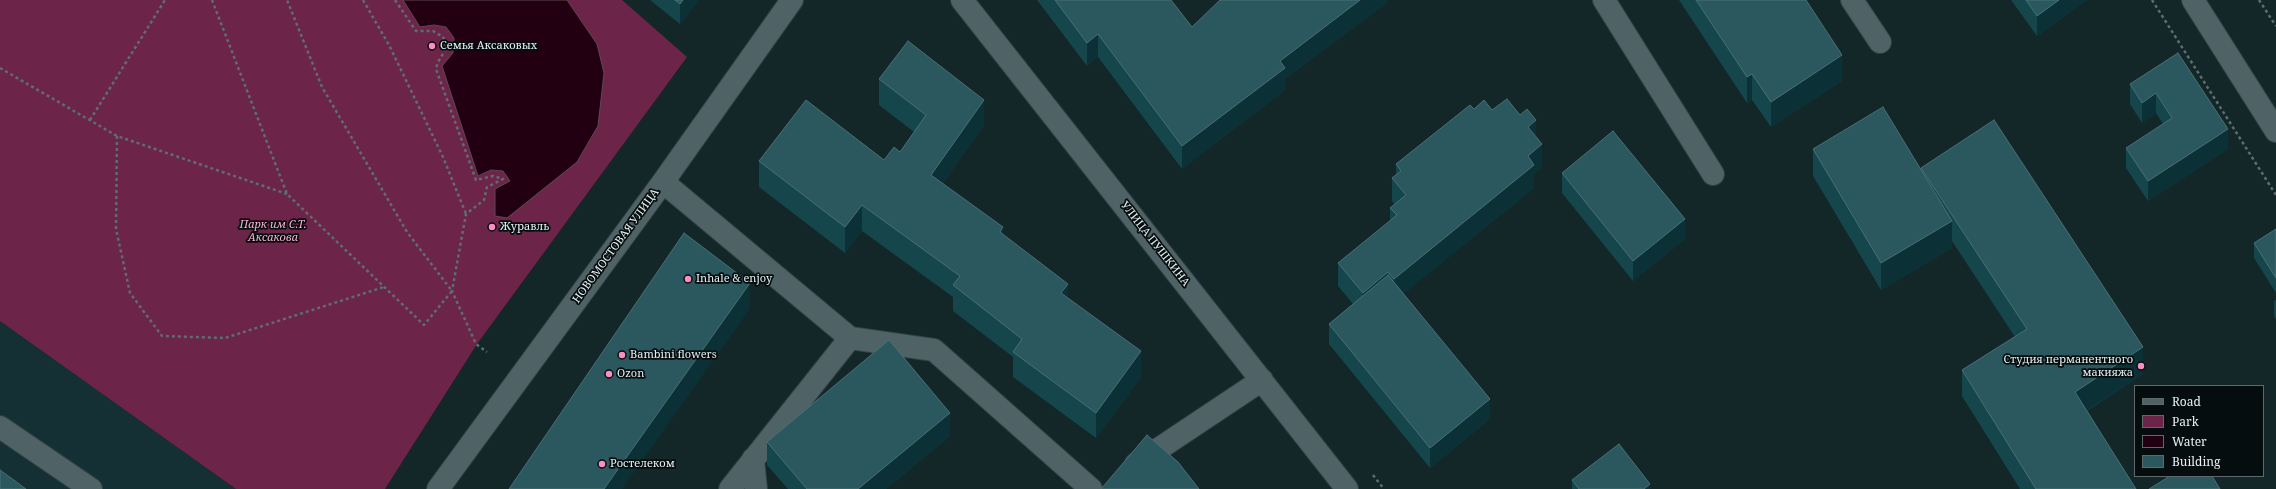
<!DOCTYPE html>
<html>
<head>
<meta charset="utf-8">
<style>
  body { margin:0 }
  #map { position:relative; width:2276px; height:489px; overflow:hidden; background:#132628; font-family:"Noto Serif",serif }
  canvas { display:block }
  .legend { position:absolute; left:2134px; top:385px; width:130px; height:92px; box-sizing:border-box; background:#060d0e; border:1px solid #5f686a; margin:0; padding:5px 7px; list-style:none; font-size:12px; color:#e5f1f3 }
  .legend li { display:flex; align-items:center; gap:8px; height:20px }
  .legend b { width:20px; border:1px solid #5f686a }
</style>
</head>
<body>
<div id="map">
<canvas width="2276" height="489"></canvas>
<ul class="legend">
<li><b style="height:5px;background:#4f6366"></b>Road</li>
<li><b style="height:11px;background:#6d2449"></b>Park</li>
<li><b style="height:11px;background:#230011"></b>Water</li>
<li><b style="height:11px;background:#2b585e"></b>Building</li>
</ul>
</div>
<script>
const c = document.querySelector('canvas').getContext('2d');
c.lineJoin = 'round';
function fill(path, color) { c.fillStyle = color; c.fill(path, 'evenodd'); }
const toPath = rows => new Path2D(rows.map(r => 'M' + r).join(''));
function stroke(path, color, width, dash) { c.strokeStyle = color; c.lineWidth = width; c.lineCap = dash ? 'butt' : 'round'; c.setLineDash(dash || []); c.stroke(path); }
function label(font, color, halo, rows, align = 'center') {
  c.font = font + ' "Noto Serif",serif'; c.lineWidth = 3.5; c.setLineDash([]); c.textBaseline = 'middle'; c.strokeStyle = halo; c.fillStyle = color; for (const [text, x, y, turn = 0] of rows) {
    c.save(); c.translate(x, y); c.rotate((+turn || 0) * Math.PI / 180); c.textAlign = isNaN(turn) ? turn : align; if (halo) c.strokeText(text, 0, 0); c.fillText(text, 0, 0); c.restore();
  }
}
fill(toPath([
  [0,321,236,489,0,489]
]), '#143034');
fill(toPath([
  [0,0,622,0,687,57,477,344,385,489,236,489,0,321]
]), '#6d2449');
const water = toPath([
  [403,0,567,0,597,44,604,73,598,126,577,162,507,218,495,216,495,189,510,181,503,171,491,170,478,176,442,66,453,53,454,38,446,27,434,25,420,27,403,0]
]);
fill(water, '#230011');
stroke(water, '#5d4855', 1);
const minor = toPath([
  [962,0,1347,489],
  [1604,0,1713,174],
  [1852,0,1880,42],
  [2193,0,2276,131],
  [663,182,850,338,934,350,1091,489],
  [0,427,91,489],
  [753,459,756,489],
  [1136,464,1262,380],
  [438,489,663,182,792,0],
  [730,489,850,338]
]);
stroke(minor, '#324043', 24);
stroke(toPath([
  [212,0,287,194,424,325,452,291,407,232,322,87,287,0],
  [363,0,389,45,443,157,466,214],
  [395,0,416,31,433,31,443,37,446,45,444,52,438,62,436,69,476,180,493,176,503,179,487,187,484,200,466,214,452,291,476,344,487,352],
  [2152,0,2276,195],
  [2259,0,2276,26],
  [0,68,117,136,287,194],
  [90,120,165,0],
  [117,136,116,229,130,293,162,336,225,338,384,287],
  [1373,475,1384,489]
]), '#5e6e70', 2.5, [3, 3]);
stroke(minor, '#4f6366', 22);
fill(toPath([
  [650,0,699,0,680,24],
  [1037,0,1171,0,1192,27,1387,0,1387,3,1285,79,1285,90,1182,169,1098,57,1087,66],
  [1679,0,1806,0,1842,81,1771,127,1752,100,1747,103],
  [2011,0,2087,0,2037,36],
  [2178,53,2228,149,2148,201,2126,168,2126,148,2163,124,2156,113,2142,123,2130,104,2130,84],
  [879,79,984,125,943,183,1003,234,1068,298,1141,377,1096,438,1013,377,1013,357,953,311,953,297,862,231,845,253,759,187,759,161,884,160,900,152,914,132,879,105],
  [1474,109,1536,136,1542,167,1534,174,1534,188,1403,294,1490,419,1430,468,1329,344,1329,324,1353,304,1338,286,1338,263,1390,221,1390,208,1395,205,1392,201,1392,178,1396,175,1396,164],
  [1813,149,1921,170,1921,168,2143,374,2087,411,2136,489,2020,489,1962,396,1962,370,2015,337,1952,241,1952,248,1881,290,1813,176],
  [1562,173,1685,239,1633,281,1562,193],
  [2276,229,2276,293,2254,258,2254,243],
  [2276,300,2276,319,2274,316,2274,301],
  [950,436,886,489,788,489,767,465,767,442],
  [1572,480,1650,489,1572,489]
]), '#15464c');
fill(toPath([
  [683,0,699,0,680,24,680,4],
  [1360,0,1387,0,1387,3,1285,79,1285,90,1182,169,1182,146,1280,61],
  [2059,0,2087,0,2037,36,2037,16],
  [1098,34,1098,57,1087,66,1087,43],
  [1842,55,1842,81,1771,127,1771,102],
  [1752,74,1752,100,1747,103,1747,77],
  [2156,93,2156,113,2142,123,2142,103],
  [984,100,984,125,931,200,931,175],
  [1536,120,1536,143,1528,127],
  [2228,129,2228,149,2148,201,2148,181],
  [1542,144,1542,167,1534,174,1534,188,1394,302,1394,279,1528,156],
  [862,205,862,231,845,253,845,227],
  [1685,219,1685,239,1633,281,1633,261],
  [1952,221,1952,248,1881,290,1881,263],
  [1003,227,1003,253,1000,232],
  [1388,272,1388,295,1363,316,1363,293],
  [750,283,750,309,622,489,604,489],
  [1068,284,1068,309,1061,293],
  [2143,347,2143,374,2075,418,2075,392],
  [1141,351,1141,377,1096,438,1096,413],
  [1490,399,1490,419,1430,468,1430,448],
  [950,413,950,436,886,489,858,489],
  [1650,484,1650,489,1644,489]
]), '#0b3136');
const building = toPath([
  [675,0,683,0,680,4,675,0],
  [1055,0,1171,0,1192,27,1220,0,1360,0,1280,61,1285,68,1182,146,1098,34,1087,43,1055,0],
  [1696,0,1806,0,1842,55,1771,102,1752,74,1747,77,1696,0],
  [2026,0,2059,0,2037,16,2026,0],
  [908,41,984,100,931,175,1003,227,1000,232,1068,284,1061,293,1141,351,1096,413,1013,352,1022,339,953,285,960,276,862,205,845,227,759,161,806,100,884,160,894,147,900,152,926,115,879,79,908,41],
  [2178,53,2228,129,2148,181,2126,148,2172,118,2156,93,2142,103,2130,84,2178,53],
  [1507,99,1520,115,1527,109,1536,120,1528,127,1542,144,1528,156,1534,165,1394,279,1388,272,1363,293,1338,263,1397,215,1390,208,1406,195,1392,178,1401,171,1396,164,1470,105,1474,109,1484,100,1492,110,1507,99],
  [1883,107,1952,221,1881,263,1813,149,1883,107],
  [1994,120,2143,347,2075,392,2136,489,2036,489,1962,370,2027,329,1921,168,1994,120],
  [1613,131,1685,219,1633,261,1562,173,1613,131],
  [2276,229,2276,278,2254,243,2276,229],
  [684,233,750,283,604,489,509,489,684,233],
  [1388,275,1490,399,1430,448,1329,324,1388,275],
  [889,340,950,413,858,489,807,489,767,442,889,340],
  [1147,435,1178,462,1199,489,1101,489,1147,435],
  [1619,444,1650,484,1644,489,1579,489,1572,480,1619,444],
  [0,470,26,489,0,489,0,470],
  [2170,476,2212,476,2220,489,2149,489,2170,476]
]);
fill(building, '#2b585e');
stroke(building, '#487075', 1);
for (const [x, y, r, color] of [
  [432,46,4,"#fc8fc1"],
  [492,227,4,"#fc8fc1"],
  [688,279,4,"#fc8fc1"],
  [622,355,4,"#fc8fc1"],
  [2141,366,4,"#fc8fc1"],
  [609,374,4,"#fc8fc1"],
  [602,464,4,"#fc8fc1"]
]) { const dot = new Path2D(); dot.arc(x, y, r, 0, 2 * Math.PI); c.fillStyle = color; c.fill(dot); stroke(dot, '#060d0e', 1.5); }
label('11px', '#e5f1f3', '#060d0e', [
  ["Семья Аксаковых",440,46],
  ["Журавль",500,227],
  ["Inhale & enjoy",696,279],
  ["Bambini flowers",630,355],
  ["Студия перманентного",2133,360,"right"],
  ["макияжа",2133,373,"right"],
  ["Ozon",617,374],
  ["Ростелеком",610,464]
], 'left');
label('italic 11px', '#fdb3d3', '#060d0e', [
  ["Парк им С.Т.",273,225],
  ["Аксакова",273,238]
]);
label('11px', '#e5f1f3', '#060d0e', [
  ["УЛИЦА ПУШКИНА",1155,244,52],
  ["НОВОМОСТОВАЯ УЛИЦА",616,246,-54]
]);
</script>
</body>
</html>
